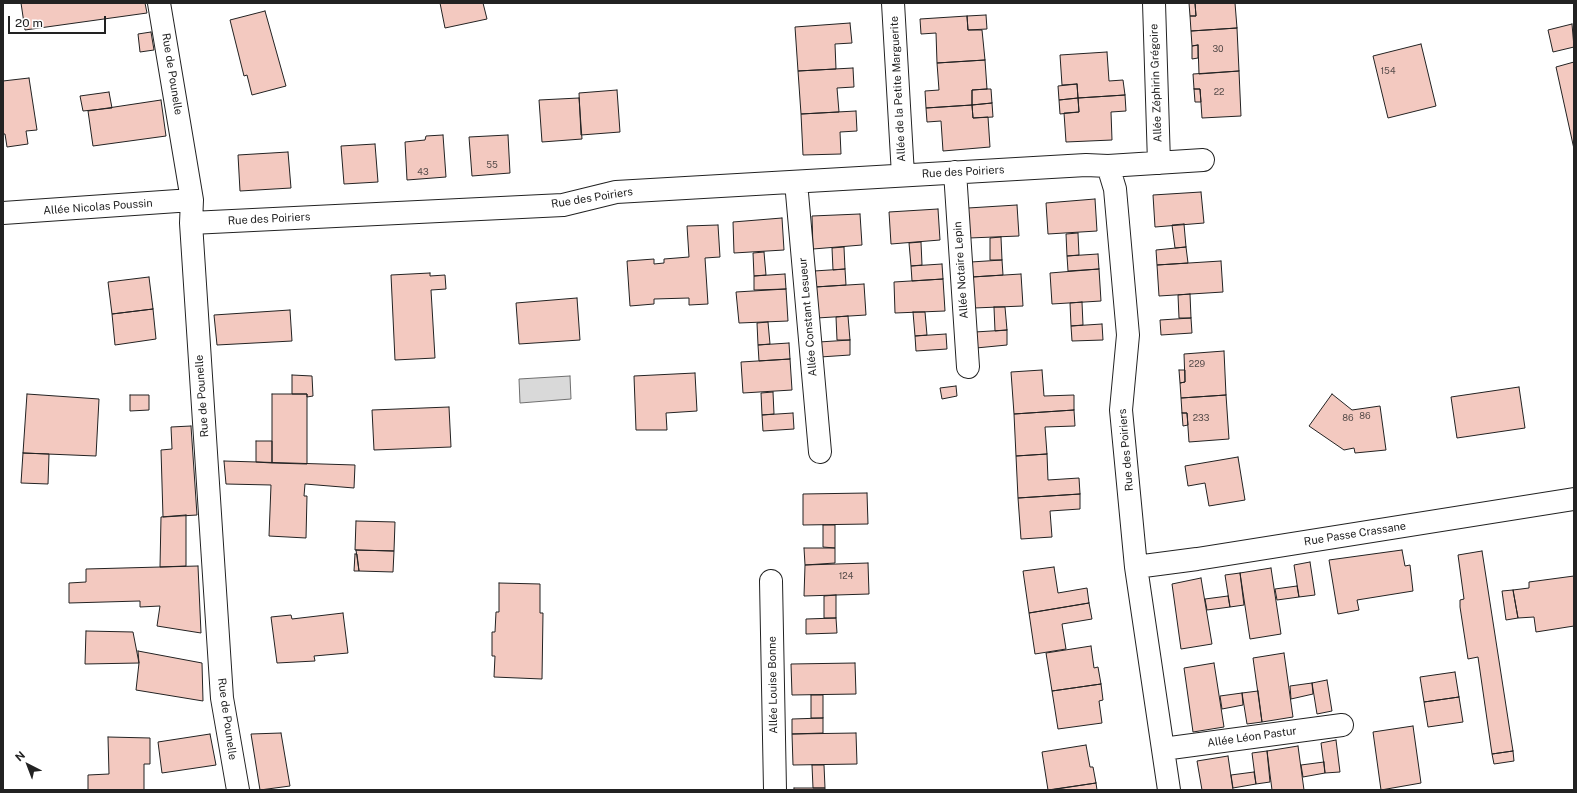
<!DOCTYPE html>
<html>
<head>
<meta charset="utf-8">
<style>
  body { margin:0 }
  #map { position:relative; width:1577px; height:793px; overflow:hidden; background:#fff; font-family:"Public Sans",sans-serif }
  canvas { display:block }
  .frame { position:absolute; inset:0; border:4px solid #222; pointer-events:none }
  .north { position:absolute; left:8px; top:745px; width:40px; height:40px; -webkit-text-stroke:3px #fff; paint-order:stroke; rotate:318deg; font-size:11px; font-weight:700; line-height:16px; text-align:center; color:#222 }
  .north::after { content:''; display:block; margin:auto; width:14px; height:18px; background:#222; clip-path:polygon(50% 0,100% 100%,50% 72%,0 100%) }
  .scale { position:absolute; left:8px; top:16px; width:98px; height:18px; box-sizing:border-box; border:2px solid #222; border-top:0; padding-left:5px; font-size:12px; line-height:14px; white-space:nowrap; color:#222; -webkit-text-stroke:3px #fff; paint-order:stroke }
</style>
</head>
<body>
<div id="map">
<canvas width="1577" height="793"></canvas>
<div class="frame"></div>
<div class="north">N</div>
<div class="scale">20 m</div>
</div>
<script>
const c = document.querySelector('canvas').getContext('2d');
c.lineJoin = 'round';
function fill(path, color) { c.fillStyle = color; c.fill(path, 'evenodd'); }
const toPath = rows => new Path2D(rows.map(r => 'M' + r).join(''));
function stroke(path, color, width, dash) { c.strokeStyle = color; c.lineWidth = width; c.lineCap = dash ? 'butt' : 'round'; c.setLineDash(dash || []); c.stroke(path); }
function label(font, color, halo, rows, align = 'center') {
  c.font = font + ' "Public Sans",sans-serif'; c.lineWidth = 3; c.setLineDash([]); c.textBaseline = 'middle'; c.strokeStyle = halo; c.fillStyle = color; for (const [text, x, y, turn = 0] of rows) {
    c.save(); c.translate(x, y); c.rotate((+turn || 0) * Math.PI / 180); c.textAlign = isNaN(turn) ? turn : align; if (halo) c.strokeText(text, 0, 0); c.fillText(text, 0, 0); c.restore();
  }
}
const water = toPath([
  [570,376,571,399,520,403,519,379,570,376]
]);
fill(water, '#d9d9d9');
stroke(water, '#6f6f6f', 1);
const building = toPath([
  [21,3,145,3,147,13,25,30,21,3],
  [440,3,483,3,487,19,445,28,440,3],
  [1189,3,1195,3,1196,16,1190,16,1189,3],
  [1195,3,1235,3,1237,28,1191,31,1190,16,1196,16,1195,3],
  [265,11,286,86,252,95,247,75,244,76,230,20,265,11],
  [986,15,987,29,968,30,967,16,986,15],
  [967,16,968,30,982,30,985,60,937,63,936,33,921,34,920,19,967,16],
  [850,23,852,43,835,44,836,69,798,71,795,27,850,23],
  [1572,24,1574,47,1553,52,1548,30,1572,24],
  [1237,28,1239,71,1199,74,1198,45,1192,46,1191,31,1237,28],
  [151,32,154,50,140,52,138,34,151,32],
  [1421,44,1436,106,1388,118,1373,56,1421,44],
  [1198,45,1198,58,1192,59,1192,46,1198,45],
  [1107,52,1109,81,1123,80,1125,95,1078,98,1077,84,1062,85,1060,55,1107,52],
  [985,60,987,89,972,90,972,105,926,108,925,91,939,90,937,63,985,60],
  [1574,62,1574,149,1556,67,1574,62],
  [853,68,854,87,837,88,839,112,801,114,798,71,853,68],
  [1239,71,1241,116,1202,118,1200,89,1194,89,1193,74,1239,71],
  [29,78,37,130,26,131,28,144,7,147,5,134,3,134,3,81,29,78],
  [1077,84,1078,98,1059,100,1058,86,1077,84],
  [987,89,991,89,992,103,972,105,972,90,987,89],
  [1194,89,1200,89,1201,102,1195,102,1194,89],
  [617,90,620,132,581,135,579,93,617,90],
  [109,92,112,108,83,111,80,96,109,92],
  [1125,95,1126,111,1111,112,1112,140,1066,142,1064,113,1079,112,1078,98,1125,95],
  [579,98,582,139,542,142,539,100,579,98],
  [1078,98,1079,112,1060,114,1059,100,1078,98],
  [161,100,166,136,93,146,88,111,161,100],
  [992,103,993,117,973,118,972,105,992,103],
  [972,105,973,118,988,117,990,147,943,151,941,121,927,122,926,108,972,105],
  [856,111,857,131,840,132,841,154,803,155,801,114,856,111],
  [443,135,446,177,407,180,405,142,425,140,426,136,443,135],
  [508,135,510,173,472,176,469,137,508,135],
  [375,144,378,182,344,184,341,146,375,144],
  [288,152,291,188,240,191,238,155,288,152],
  [1201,192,1204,223,1155,227,1153,195,1201,192],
  [1095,199,1097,231,1048,234,1046,203,1095,199],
  [1017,205,1019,236,969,238,968,208,1017,205],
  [938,209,940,240,891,244,889,212,938,209],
  [860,214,862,245,813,249,812,216,860,214],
  [782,218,784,250,734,253,733,222,782,218],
  [1184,224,1186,247,1175,248,1172,225,1184,224],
  [718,225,720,257,705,258,708,304,689,305,689,298,654,299,654,304,630,306,627,261,654,259,654,264,664,263,664,259,689,257,687,226,718,225],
  [1078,233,1079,255,1067,256,1066,234,1078,233],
  [1001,237,1002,260,990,260,990,238,1001,237],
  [921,242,922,265,911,266,909,243,921,242],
  [844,247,845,269,833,270,832,248,844,247],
  [1186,247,1188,263,1157,265,1156,250,1186,247],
  [764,252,766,275,754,276,753,253,764,252],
  [1098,254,1099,269,1068,271,1067,256,1098,254],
  [1002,260,1003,275,972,277,971,262,1002,260],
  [1221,261,1223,292,1159,296,1157,265,1221,261],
  [942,264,943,279,912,281,911,266,942,264],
  [845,269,846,285,815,287,814,271,845,269],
  [1099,269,1101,301,1052,304,1050,273,1099,269],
  [430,273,430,276,445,275,446,289,431,290,435,358,395,360,391,275,430,273],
  [785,274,786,289,754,290,754,276,785,274],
  [1021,274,1023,306,974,308,972,277,1021,274],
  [149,277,153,309,112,314,108,282,149,277],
  [943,279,945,311,895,313,894,282,943,279],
  [864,284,866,315,817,318,815,287,864,284],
  [786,289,788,321,739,323,736,292,786,289],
  [1190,294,1191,318,1179,318,1178,295,1190,294],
  [577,298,580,340,519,344,516,303,577,298],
  [1082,302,1083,325,1071,326,1070,303,1082,302],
  [994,307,1005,307,1007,330,995,331,994,307],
  [153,309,156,339,115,345,112,314,153,309],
  [290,310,292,341,217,345,214,315,290,310],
  [913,312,925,312,927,335,915,336,913,312],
  [848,316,850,340,837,340,836,317,848,316],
  [1191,318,1192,333,1161,335,1160,320,1191,318],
  [768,322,770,344,758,345,757,323,768,322],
  [1102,324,1103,340,1072,341,1071,326,1102,324],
  [1007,330,1007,345,976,348,975,332,1007,330],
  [946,334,947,349,916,351,915,336,946,334],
  [850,340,850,355,820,357,819,342,850,340],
  [789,343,790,359,759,361,758,345,789,343],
  [1224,351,1226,395,1181,398,1180,383,1185,382,1184,354,1224,351],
  [790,359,792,390,743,393,741,362,790,359],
  [1042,370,1044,396,1074,395,1074,410,1014,414,1011,372,1042,370],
  [1179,370,1185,370,1185,382,1180,383,1179,370],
  [695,373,697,411,666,413,667,430,636,430,634,376,695,373],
  [292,375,312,376,313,396,307,397,307,394,292,394,292,375],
  [956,386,957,396,942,399,940,388,956,386],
  [1519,387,1525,428,1457,438,1451,397,1519,387],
  [773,392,774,414,762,415,761,393,773,392],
  [27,394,99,399,96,456,23,453,27,394],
  [272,394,307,394,307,464,272,463,272,394],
  [1332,394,1352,410,1380,406,1386,450,1355,453,1354,448,1344,450,1309,426,1332,394],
  [130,395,149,395,149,410,130,411,130,395],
  [1226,395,1229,439,1189,442,1187,413,1182,413,1181,398,1226,395],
  [449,407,451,447,374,450,372,410,449,407],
  [1074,410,1075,426,1045,427,1047,454,1016,456,1014,414,1074,410],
  [793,413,794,429,763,431,762,415,793,413],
  [1182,413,1187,413,1188,425,1183,426,1182,413],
  [191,426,197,515,163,517,161,450,172,449,171,427,191,426],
  [256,441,272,441,272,463,256,462,256,441],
  [23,453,49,454,48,484,21,483,23,453],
  [1047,454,1048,480,1079,478,1080,494,1018,498,1016,456,1047,454],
  [1238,457,1245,500,1209,506,1205,483,1188,486,1185,466,1238,457],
  [224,461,355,465,354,488,305,484,304,496,307,496,306,538,269,536,271,485,226,484,224,461],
  [867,493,868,524,803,525,803,494,867,493],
  [1080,494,1080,509,1050,511,1052,537,1021,539,1018,498,1080,494],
  [186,515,186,566,160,567,161,517,186,515],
  [356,521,395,522,394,551,355,550,356,521],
  [823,525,835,525,835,548,823,547,823,525],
  [804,548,835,548,835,563,805,565,804,548],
  [356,550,394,551,393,572,359,571,356,550],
  [1402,550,1405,566,1410,565,1413,591,1357,600,1359,610,1338,614,1329,560,1402,550],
  [1482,551,1513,751,1492,754,1478,657,1468,659,1460,607,1460,600,1464,599,1458,555,1482,551],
  [355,554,357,554,359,571,354,571,355,554],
  [1310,562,1315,595,1299,597,1294,565,1310,562],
  [868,563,869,594,804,596,805,565,868,563],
  [198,566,201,633,157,626,160,606,140,607,140,601,69,603,69,583,86,582,86,569,198,566],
  [1054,567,1058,593,1087,588,1089,603,1029,613,1023,571,1054,567],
  [1271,568,1281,634,1250,639,1240,573,1271,568],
  [1240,573,1244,605,1230,607,1225,575,1240,573],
  [1574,576,1574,626,1536,632,1534,617,1518,618,1513,590,1529,588,1529,582,1574,576],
  [1201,578,1212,644,1181,649,1172,584,1201,578],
  [499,583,540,584,540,613,543,613,542,679,494,677,495,656,492,656,492,632,495,632,496,612,499,612,499,583],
  [1297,586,1299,597,1277,600,1275,589,1297,586],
  [1513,590,1518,618,1506,620,1502,591,1513,590],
  [836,595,836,618,824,618,824,596,836,595],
  [1228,596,1230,607,1207,610,1205,599,1228,596],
  [1089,603,1092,619,1062,624,1066,649,1035,654,1029,613,1089,603],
  [343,613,348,653,314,656,315,661,277,663,271,617,291,615,292,619,343,613],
  [836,618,837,633,806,634,806,619,836,618],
  [86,631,133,632,139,663,85,664,86,631],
  [1091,646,1094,668,1098,667,1101,684,1052,691,1046,653,1091,646],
  [138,651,202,663,203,701,136,690,139,663,138,651],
  [1284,653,1293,717,1262,722,1253,658,1284,653],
  [855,663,856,694,792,695,791,664,855,663],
  [1214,663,1224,727,1193,732,1184,668,1214,663],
  [1455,672,1459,697,1424,702,1420,677,1455,672],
  [1327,680,1332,711,1317,714,1312,683,1327,680],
  [1312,683,1313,694,1291,699,1290,686,1312,683],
  [1101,684,1103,700,1099,701,1102,723,1058,729,1052,691,1101,684],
  [1258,691,1262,722,1247,724,1242,693,1258,691],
  [1242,693,1243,705,1222,709,1220,696,1242,693],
  [811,695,823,695,823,718,811,718,811,695],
  [1459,697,1463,722,1428,727,1424,702,1459,697],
  [823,718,823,733,792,734,792,719,823,718],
  [1413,726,1421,783,1381,790,1373,732,1413,726],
  [281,733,290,786,260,790,251,734,281,733],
  [856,733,857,764,793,765,792,734,856,733],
  [210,734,216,765,162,773,158,742,210,734],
  [108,737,150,738,150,764,144,764,144,790,88,790,88,775,109,774,108,737],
  [1336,740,1340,772,1325,773,1321,743,1336,740],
  [1086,745,1090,767,1093,767,1096,783,1048,790,1042,752,1086,745],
  [1298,746,1304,790,1272,790,1267,751,1298,746],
  [1267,751,1270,782,1256,784,1252,753,1267,751],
  [1513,751,1514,761,1494,764,1492,754,1513,751],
  [1228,756,1233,790,1202,790,1197,761,1228,756],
  [1324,762,1325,773,1303,777,1301,765,1324,762],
  [812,765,824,765,825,788,813,788,812,765],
  [1254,772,1256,784,1233,788,1231,775,1254,772],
  [1096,783,1097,790,1050,790,1096,783],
  [794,788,825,788,825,790,794,790,794,788]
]);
fill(building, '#f3c9c0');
stroke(building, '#222', 1);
const minor = toPath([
  [159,3,192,200,191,223,222,698,238,790],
  [893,3,903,175],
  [1154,3,1159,163],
  [1108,166,1203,160],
  [955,172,968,367],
  [796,182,820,452],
  [3,213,192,200],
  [191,223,563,205,616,192,1086,165,1108,166,1115,189,1128,335,1121,410,1136,567,1169,790],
  [1136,567,1197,559,1574,499],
  [771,581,775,790],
  [1163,749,1342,725]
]);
stroke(minor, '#222', 24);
stroke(minor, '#fff', 22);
label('9px', '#564c4a', null, [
  ["30",1218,49],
  ["154",1388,71],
  ["22",1219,92],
  ["55",492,165],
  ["43",423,172],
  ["229",1197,364],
  ["86",1365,416],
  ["233",1201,418],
  ["86",1348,418],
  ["124",846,576]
]);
label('11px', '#222', '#fff', [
  ["Rue de Pounelle",172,74,81],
  ["Allée Zéphirin Grégoire",1156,83,-92],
  ["Allée de la Petite Marguerite",898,89,-93],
  ["Rue des Poiriers",963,172,-3],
  ["Rue des Poiriers",592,198,-9],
  ["Allée Nicolas Poussin",98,207,-4],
  ["Rue des Poiriers",269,219,-3],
  ["Allée Notaire Lepin",961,270,-94],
  ["Allée Constant Lesueur",808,317,-95],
  ["Rue de Pounelle",202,396,-94],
  ["Rue des Poiriers",1126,450,-95],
  ["Rue Passe Crassane",1355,534,-9],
  ["Allée Louise Bonne",773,685,-91],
  ["Rue de Pounelle",227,719,82],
  ["Allée Léon Pastur",1252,737,-8]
]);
</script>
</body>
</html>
